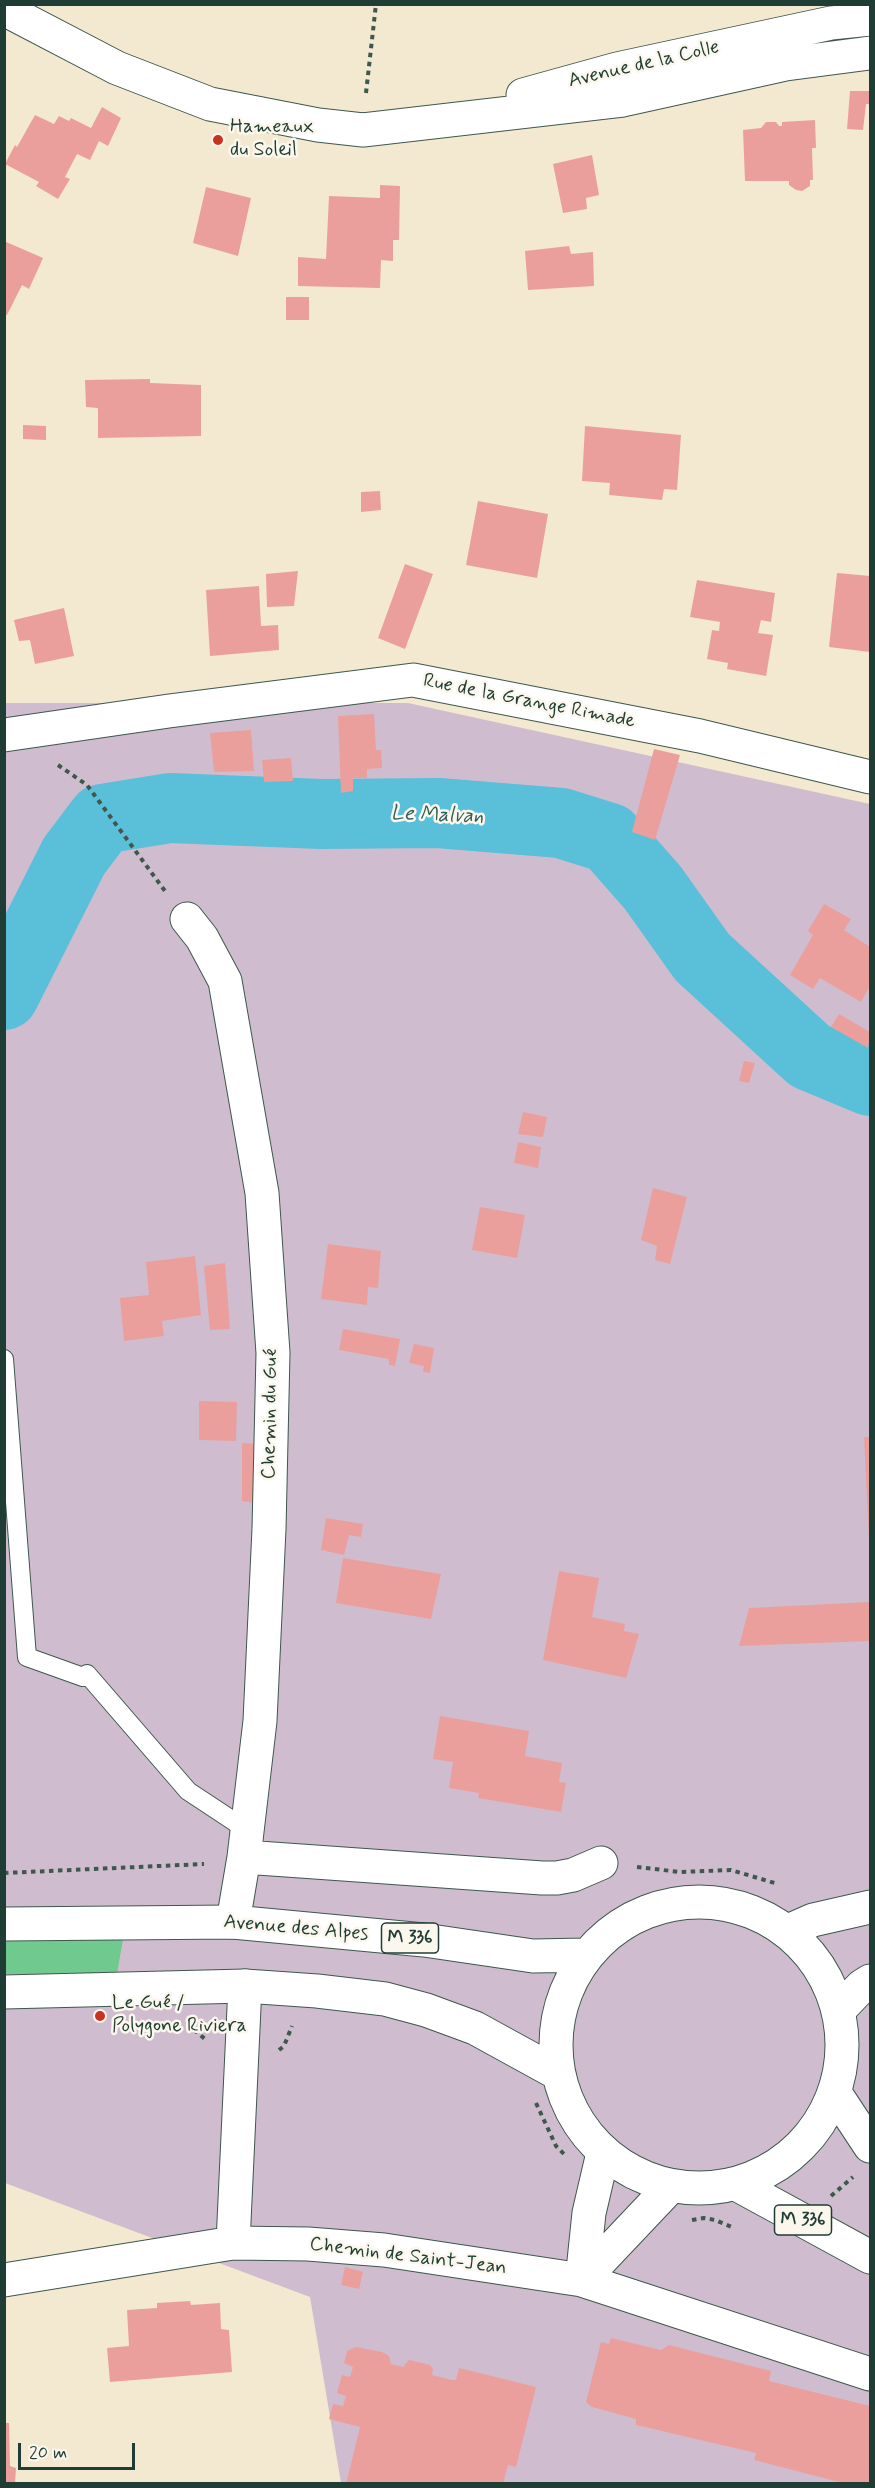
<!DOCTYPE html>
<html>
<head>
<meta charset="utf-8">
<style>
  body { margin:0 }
  #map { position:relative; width:875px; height:2488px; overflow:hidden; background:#f3e9d1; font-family:Mynerve,sans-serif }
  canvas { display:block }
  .frame { position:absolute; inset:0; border:6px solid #1f3d34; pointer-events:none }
  .scale { position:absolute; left:18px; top:2443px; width:117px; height:27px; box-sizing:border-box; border:3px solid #1f3d34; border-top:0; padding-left:8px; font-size:18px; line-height:21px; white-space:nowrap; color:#1f3d34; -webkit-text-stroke:4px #fbf7ec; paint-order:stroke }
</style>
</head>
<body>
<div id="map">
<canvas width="875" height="2488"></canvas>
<div class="frame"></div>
<div class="scale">20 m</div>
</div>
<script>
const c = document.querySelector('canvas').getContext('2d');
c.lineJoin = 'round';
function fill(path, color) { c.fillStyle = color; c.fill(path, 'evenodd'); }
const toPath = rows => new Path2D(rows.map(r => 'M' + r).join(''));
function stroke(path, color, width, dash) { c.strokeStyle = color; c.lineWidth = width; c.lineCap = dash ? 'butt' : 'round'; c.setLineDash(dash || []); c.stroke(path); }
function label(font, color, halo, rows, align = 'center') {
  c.font = font + ' Mynerve,sans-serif'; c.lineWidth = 5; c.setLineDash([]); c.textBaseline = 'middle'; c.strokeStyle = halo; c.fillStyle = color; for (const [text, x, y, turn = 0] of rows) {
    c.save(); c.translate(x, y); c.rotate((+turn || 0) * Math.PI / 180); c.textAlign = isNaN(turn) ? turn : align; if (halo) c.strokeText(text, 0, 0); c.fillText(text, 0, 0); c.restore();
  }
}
fill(toPath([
  [4,703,408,703,870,804,870,2483,341,2483,310,2297,5,2183]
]), '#cfbdcf');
fill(toPath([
  [123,1939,117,1974,5,1974,4,1941]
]), '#70c98f');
stroke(toPath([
  [4,995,74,856,102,819,170,808,321,814,438,813,561,823,609,838,653,888,702,957,810,1056,870,1081]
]), '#5abfd8', 70);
fill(toPath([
  [850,91,870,91,870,104,866,104,863,130,847,129],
  [102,107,121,118,108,146,99,141,90,160,77,154,65,177,70,179,58,199,36,186,39,182,5,164,15,145,17,147,35,115,54,124,59,116,69,121,71,118,91,128],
  [815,120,816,148,812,148,813,180,810,180,810,186,802,191,796,190,789,185,789,181,745,181,743,130,761,128,766,122,776,122,779,126,782,126,782,122],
  [592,155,599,195,586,198,587,209,563,213,553,164],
  [380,185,400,186,399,240,393,240,393,261,381,260,380,288,298,286,298,257,326,259,329,196,380,198],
  [206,187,251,198,238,256,193,243],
  [4,241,43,258,29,289,22,285,7,315,4,314],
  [569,246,571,254,593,252,594,286,528,290,525,251],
  [286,297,309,297,309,320,286,320],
  [150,379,150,383,201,385,201,436,98,438,98,408,86,407,85,380],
  [23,425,46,426,46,440,23,439],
  [585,426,681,435,677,490,664,489,662,500,609,495,610,483,582,481],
  [380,491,381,510,361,512,361,492],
  [478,501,548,514,537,578,466,565],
  [405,564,433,574,405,649,378,638],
  [298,571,294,606,267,607,266,574],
  [837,573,870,576,870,652,829,647],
  [697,580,775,593,771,622,761,620,758,633,773,635,766,676,727,669,728,663,707,659,712,630,719,631,720,622,690,617],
  [259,586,261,626,278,625,279,650,210,656,206,590],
  [64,608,74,656,35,664,30,640,19,641,14,620],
  [374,714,376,750,381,750,382,768,367,769,367,778,353,778,353,791,341,793,338,716],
  [251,730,254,771,214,772,210,733],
  [654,749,680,755,655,840,632,832],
  [291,758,293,781,264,782,262,760],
  [824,904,851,919,844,930,870,947,870,986,861,1002,820,978,813,989,790,975,813,935,808,931],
  [839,1014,870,1032,868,1048,831,1027],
  [744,1061,755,1063,749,1083,739,1081],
  [523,1112,547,1117,543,1137,518,1134],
  [518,1142,541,1147,538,1168,514,1163],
  [653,1188,687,1197,670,1264,655,1260,657,1246,641,1240],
  [480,1207,525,1215,517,1258,472,1250],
  [328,1244,381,1251,378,1288,368,1287,367,1305,321,1299],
  [195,1256,201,1315,162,1321,164,1336,124,1341,120,1298,149,1295,146,1262],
  [225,1263,230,1329,210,1330,204,1266],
  [343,1329,400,1339,395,1366,389,1365,389,1359,339,1350],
  [414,1344,434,1348,430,1373,423,1372,424,1366,409,1363],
  [199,1401,237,1402,236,1441,199,1440],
  [864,1437,870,1437,870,1539,869,1539],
  [242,1443,255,1444,255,1503,242,1501],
  [326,1518,363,1524,361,1537,349,1535,344,1555,321,1550],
  [343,1558,441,1574,431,1619,336,1603],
  [559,1571,599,1578,592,1617,625,1624,624,1631,639,1634,626,1678,543,1660],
  [870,1602,870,1641,739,1646,749,1608],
  [440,1716,529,1731,525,1756,562,1763,559,1782,566,1783,561,1812,478,1798,479,1793,449,1788,453,1762,433,1759],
  [345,2267,363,2272,359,2289,341,2285],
  [190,2301,191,2305,220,2303,221,2329,229,2330,232,2372,110,2382,107,2348,129,2346,127,2310,157,2308,157,2303],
  [611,2338,661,2350,669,2345,771,2371,769,2381,870,2406,870,2484,847,2484,754,2460,756,2453,636,2425,636,2419,592,2407,586,2402,601,2342,609,2344],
  [356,2347,382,2352,389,2356,391,2364,403,2367,409,2360,430,2365,433,2369,432,2375,452,2380,456,2380,459,2368,536,2387,516,2467,508,2465,503,2484,346,2484,360,2427,329,2419,333,2404,343,2406,346,2396,337,2393,342,2375,350,2377,353,2367,344,2363,346,2356,347,2351],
  [4,2423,9,2423,10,2466,16,2468,15,2484,4,2484]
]), '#eb9f9c');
const lane = toPath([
  [4,1359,27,1657,83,1677,87,1674,188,1791,247,1830]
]);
const street = toPath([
  [4,735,169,711,413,680,700,736,870,777],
  [187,919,202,938,225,981,262,1193,273,1353,269,1529,260,1721,244,1857,233,1922],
  [244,1857,542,1878,557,1878,573,1875,601,1863],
  [233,2243,245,1986],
  [4,2280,233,2243,308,2244,384,2250,582,2280,870,2374],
  [582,2280,589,2213,603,2153],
  [582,2280,671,2186]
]);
const secondary = toPath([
  [4,9,117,68,210,104,318,125,363,130,623,100,786,64,870,53],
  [523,95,617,69,831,23,870,19],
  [788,1931,813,1920,870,1907],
  [839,2010,862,1986,870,1981]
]);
const primary = toPath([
  '556 2045a143 143 0 1 1 286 0a143 143 0 1 1-286 0Z',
  [4,1924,233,1922,424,1940,533,1956,586,1955],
  [4,1992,245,1986,317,1991,385,1999,426,2010,475,2028,557,2073],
  [835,2093,870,2146],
  [736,2184,870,2257]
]);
stroke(lane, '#3f574c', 20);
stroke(street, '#3f574c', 35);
stroke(secondary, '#3f574c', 35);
stroke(primary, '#3f574c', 35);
stroke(toPath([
  [366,93,376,4],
  [58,765,87,785,165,891],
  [637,1867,680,1872,731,1870,778,1884],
  [4,1873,204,1864],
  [187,2024,205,2039],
  [279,2050,284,2046,292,2026],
  [536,2103,556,2146,564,2154],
  [831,2196,853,2177],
  [692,2220,704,2218,715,2220,734,2228]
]), '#3f574c', 4, [4.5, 4.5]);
stroke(lane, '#fff', 18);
stroke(street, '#fff', 33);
stroke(secondary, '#fff', 33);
stroke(primary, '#fff', 33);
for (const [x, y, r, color] of [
  [218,140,6,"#c8321e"],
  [100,2016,6,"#c8321e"]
]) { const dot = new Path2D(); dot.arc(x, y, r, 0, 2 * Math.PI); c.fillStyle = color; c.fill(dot); stroke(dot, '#fbf7ec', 2); }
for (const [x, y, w] of [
  [410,1938,57],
  [803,2220,57]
]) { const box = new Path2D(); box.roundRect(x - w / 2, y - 15, w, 30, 4.5); c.fillStyle = '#fbf7ec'; c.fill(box); stroke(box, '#1f3d34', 1.5); }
label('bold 18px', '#1f3d34', null, [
  ["M 336",410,1938],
  ["M 336",803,2220]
]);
label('20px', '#1f3d34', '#fbf7ec', [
  ["Avenue de la Colle",644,65,-13],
  ["Rue de la Grange Rimade",529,702,11],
  ["Chemin du Gué",271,1414,-89],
  ["Avenue des Alpes",296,1929,5],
  ["Chemin de Saint-Jean",408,2257,7]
]);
label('20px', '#1f3d34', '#fbf7ec', [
  ["Hameaux",230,128],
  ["du Soleil",230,151],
  ["Le Gué /",112,2004],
  ["Polygone Riviera",112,2027]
], 'left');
label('italic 21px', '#2e5e5d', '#fbf7ec', [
  ["Le Malvan",437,816,2]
]);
</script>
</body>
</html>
